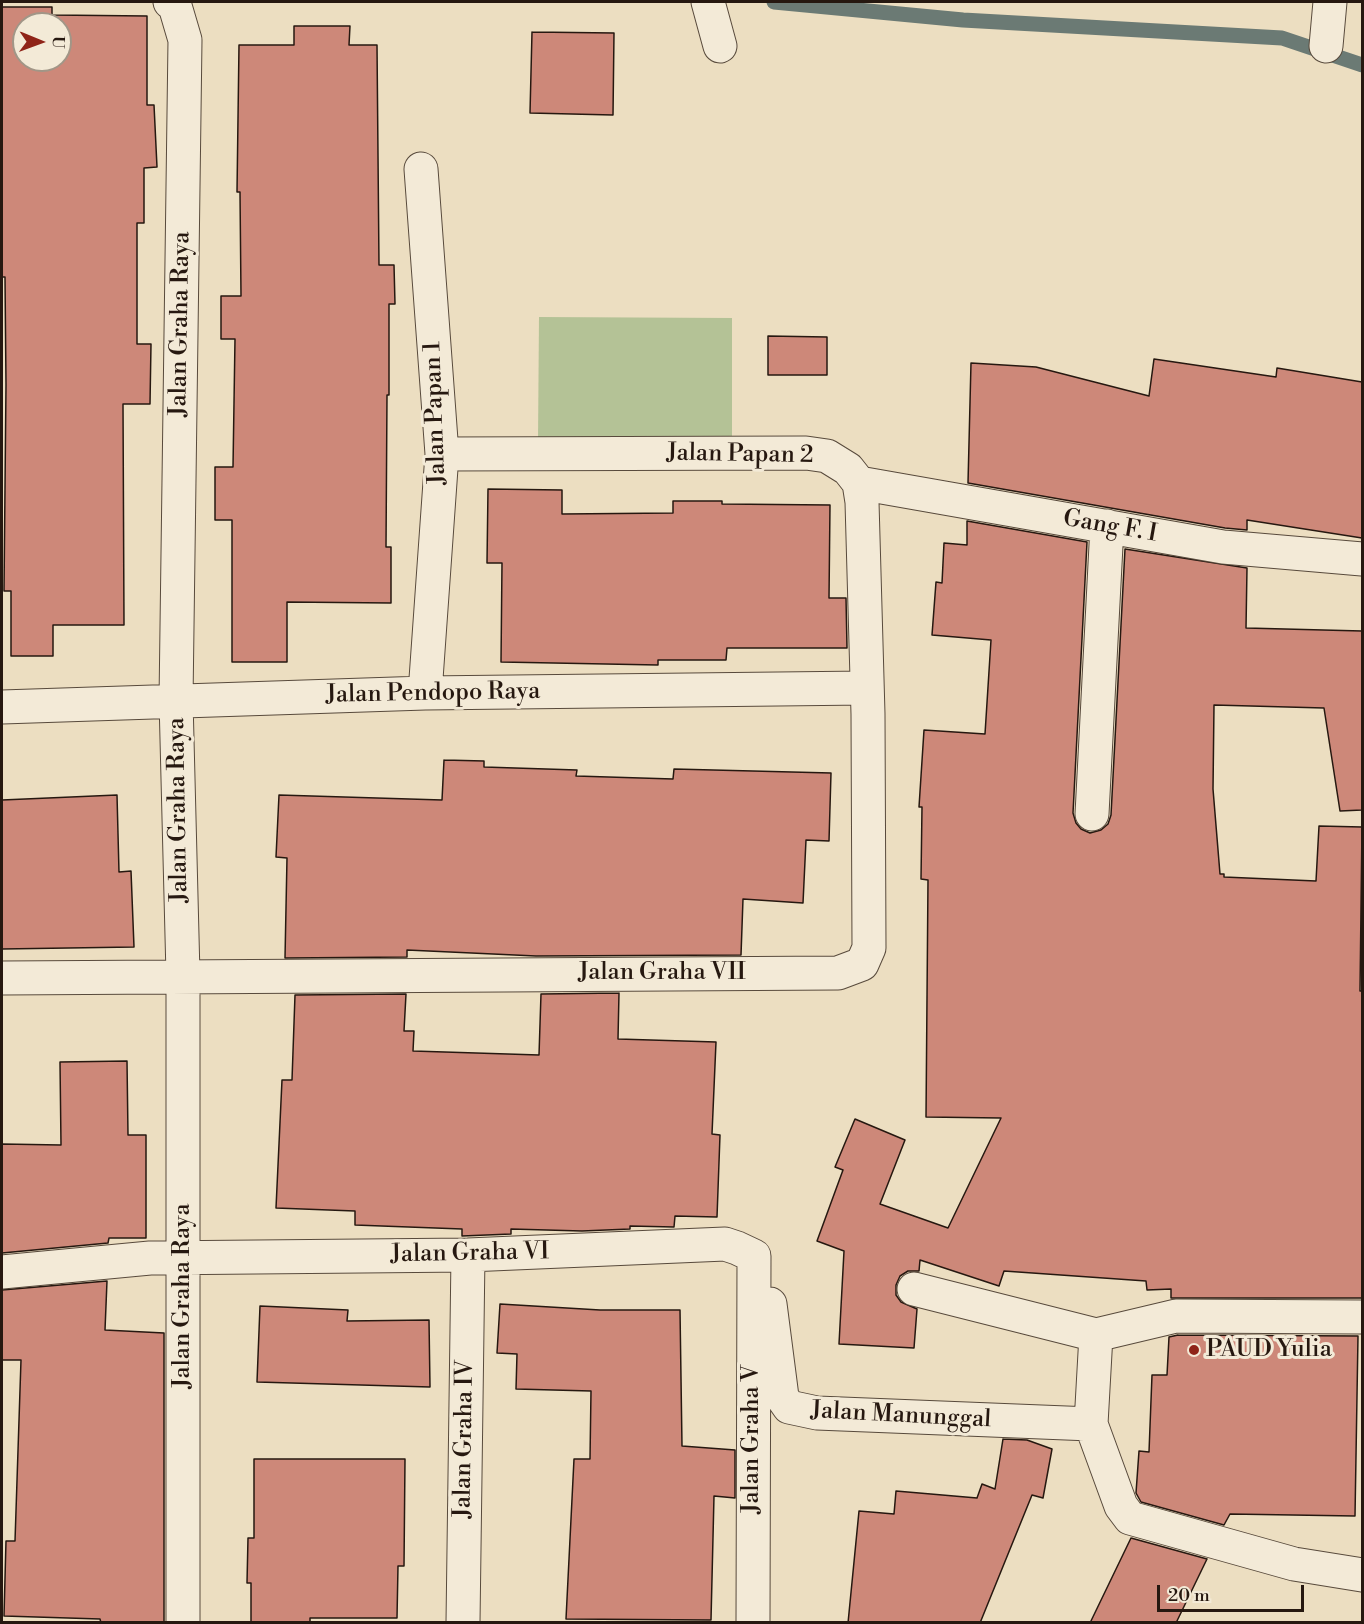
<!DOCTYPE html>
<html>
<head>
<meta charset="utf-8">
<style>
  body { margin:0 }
  #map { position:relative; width:1364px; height:1624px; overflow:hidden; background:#ecdec1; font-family:"Libre Bodoni",serif }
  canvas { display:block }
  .frame { position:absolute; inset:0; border:3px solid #261810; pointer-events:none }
  .north { position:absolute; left:12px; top:12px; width:60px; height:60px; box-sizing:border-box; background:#f3ead7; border:2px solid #a19687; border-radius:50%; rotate:91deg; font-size:16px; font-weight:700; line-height:24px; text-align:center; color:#261810 }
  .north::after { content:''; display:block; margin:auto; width:21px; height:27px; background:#8f2418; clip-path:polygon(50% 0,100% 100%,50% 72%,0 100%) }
  .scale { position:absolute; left:1157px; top:1585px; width:147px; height:27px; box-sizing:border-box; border:3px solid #261810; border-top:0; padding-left:8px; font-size:18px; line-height:21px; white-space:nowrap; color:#261810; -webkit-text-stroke:4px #f3ead7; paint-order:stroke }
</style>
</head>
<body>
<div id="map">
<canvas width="1364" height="1624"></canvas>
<div class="frame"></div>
<div class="north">U</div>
<div class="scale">20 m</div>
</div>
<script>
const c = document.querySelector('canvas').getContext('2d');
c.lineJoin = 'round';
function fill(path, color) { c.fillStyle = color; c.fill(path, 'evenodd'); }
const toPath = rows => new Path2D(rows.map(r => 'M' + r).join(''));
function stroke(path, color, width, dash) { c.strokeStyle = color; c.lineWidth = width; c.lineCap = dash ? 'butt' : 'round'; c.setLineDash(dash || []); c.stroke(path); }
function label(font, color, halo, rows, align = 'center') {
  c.font = font + ' "Libre Bodoni",serif'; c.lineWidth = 6; c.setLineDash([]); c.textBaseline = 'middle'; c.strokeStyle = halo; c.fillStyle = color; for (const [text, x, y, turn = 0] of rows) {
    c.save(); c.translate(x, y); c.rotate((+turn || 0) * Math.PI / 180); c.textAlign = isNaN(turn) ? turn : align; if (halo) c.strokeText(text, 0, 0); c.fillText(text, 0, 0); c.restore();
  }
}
fill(toPath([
  [539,317,732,318,732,440,538,440]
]), '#b4c296');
stroke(toPath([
  [774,2,963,20,1282,38,1362,65]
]), '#6b7a74', 15);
const building = toPath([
  [2,7,52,7,52,15,147,16,147,105,154,105,157,167,144,168,144,223,137,223,137,344,151,344,150,404,123,404,124,625,53,625,53,656,11,656,11,591,4,591,6,385,5,277,2,277,2,7],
  [24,24,60,24,60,60,24,60,24,24],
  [294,26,350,26,349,45,377,45,379,265,394,265,395,304,389,304,389,395,387,395,386,547,391,547,391,603,287,602,287,662,232,662,232,520,215,520,215,467,233,467,235,339,221,339,221,296,241,296,240,192,237,192,239,45,294,45,294,26],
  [532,32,614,33,613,115,530,113,532,32],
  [768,336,827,337,827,375,768,375,768,336],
  [1154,359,1276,377,1277,368,1362,382,1362,538,1247,520,1247,530,1225,528,968,483,971,363,1036,367,1149,396,1154,359],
  [488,489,562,490,562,514,673,513,673,501,722,501,722,504,830,505,829,598,846,598,847,648,727,648,726,660,658,660,658,665,501,662,502,563,487,563,488,489],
  [967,521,1087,542,1073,813,1076,823,1081,829,1090,833,1101,830,1108,824,1111,815,1125,549,1247,568,1246,628,1362,631,1362,810,1340,811,1324,708,1214,705,1213,789,1220,874,1224,874,1224,877,1316,881,1319,826,1362,827,1360,991,1362,991,1362,1298,1171,1298,1171,1289,1147,1290,1146,1281,1004,1271,999,1286,920,1260,919,1271,908,1271,900,1276,896,1285,896,1295,901,1302,917,1309,914,1348,839,1344,844,1251,817,1241,843,1170,835,1167,855,1119,905,1140,880,1204,948,1228,1001,1118,926,1117,928,880,921,879,922,807,919,807,924,730,985,734,991,640,932,635,936,582,942,583,944,543,967,545,967,521],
  [444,760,484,761,484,767,577,770,576,776,673,779,674,769,831,773,829,841,806,840,803,903,743,899,741,955,536,956,407,950,407,957,285,958,287,858,276,857,279,795,442,800,444,760],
  [117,795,119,872,131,871,134,947,2,949,2,800,117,795],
  [619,993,618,1039,716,1042,712,1134,720,1135,717,1217,675,1216,674,1227,630,1226,630,1229,582,1231,511,1229,511,1234,462,1236,462,1229,355,1225,355,1211,276,1208,282,1080,292,1080,295,995,406,994,404,1031,414,1031,413,1051,539,1055,541,994,619,993],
  [127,1061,128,1135,146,1135,146,1238,109,1238,108,1243,2,1253,2,1144,61,1145,60,1062,127,1061],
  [107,1281,105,1330,164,1333,164,1623,101,1623,100,1619,4,1616,6,1541,15,1541,21,1360,2,1360,2,1290,107,1281],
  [500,1304,600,1310,680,1310,682,1446,735,1450,735,1498,714,1496,711,1620,566,1619,574,1459,590,1459,591,1391,516,1389,517,1354,497,1353,500,1304],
  [260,1306,348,1310,347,1321,429,1320,430,1387,257,1382,260,1306],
  [1178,1335,1358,1336,1355,1516,1230,1514,1224,1525,1141,1502,1136,1493,1139,1451,1149,1452,1152,1375,1167,1375,1169,1337,1178,1335],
  [1003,1439,1027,1440,1052,1449,1043,1498,1032,1495,980,1623,848,1623,859,1511,894,1514,896,1491,977,1498,982,1484,995,1489,1003,1439],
  [254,1459,405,1459,404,1566,398,1566,397,1618,310,1618,310,1623,251,1623,251,1583,247,1583,248,1538,254,1538,254,1459],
  [1131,1538,1207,1559,1176,1623,1090,1623,1131,1538]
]);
fill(building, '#cd8879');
stroke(building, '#261810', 1.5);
const minor = toPath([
  [170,2,175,6,185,40,176,700,183,975,183,1622],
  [708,2,720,46],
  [1326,46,1330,2],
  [421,169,442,454,425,693],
  [859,483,1223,547,1362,559],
  [2,707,425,693,866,688],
  [1092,814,1107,526],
  [2,978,838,973,862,964,869,948,868,714,862,502,859,483,848,469,827,456,806,453,442,454],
  [2,1272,150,1258,468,1255,725,1244,737,1248,754,1256,753,1622],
  [914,1289,1096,1335,1176,1316,1362,1317],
  [770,1304,782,1397,789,1407,817,1413,1091,1424],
  [1096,1335,1091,1424,1121,1506,1130,1518,1294,1564,1362,1575],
  [463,1622,468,1255]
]);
stroke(minor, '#584a3c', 35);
stroke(minor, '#f3ead7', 33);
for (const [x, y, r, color] of [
  [1194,1350,6,"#8f2418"]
]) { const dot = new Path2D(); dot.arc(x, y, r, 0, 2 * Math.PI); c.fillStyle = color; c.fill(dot); stroke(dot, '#f3ead7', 2); }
label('24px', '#261810', '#f3ead7', [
  ["Jalan Graha Raya",181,324,-89],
  ["Jalan Papan 1",436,413,-92],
  ["Jalan Papan 2",740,455,1],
  ["Gang F. I",1110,527,10],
  ["Jalan Pendopo Raya",433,694,-1],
  ["Jalan Graha Raya",179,810,-91],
  ["Jalan Graha VII",662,973],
  ["Jalan Graha VI",470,1254,-1],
  ["Jalan Graha Raya",183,1296,-90],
  ["Jalan Manunggal",901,1416,3],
  ["Jalan Graha IV",465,1439,-89],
  ["Jalan Graha V",752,1439,-90]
]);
label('24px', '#261810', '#f3ead7', [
  ["PAUD Yulia",1206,1350]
], 'left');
</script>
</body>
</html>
